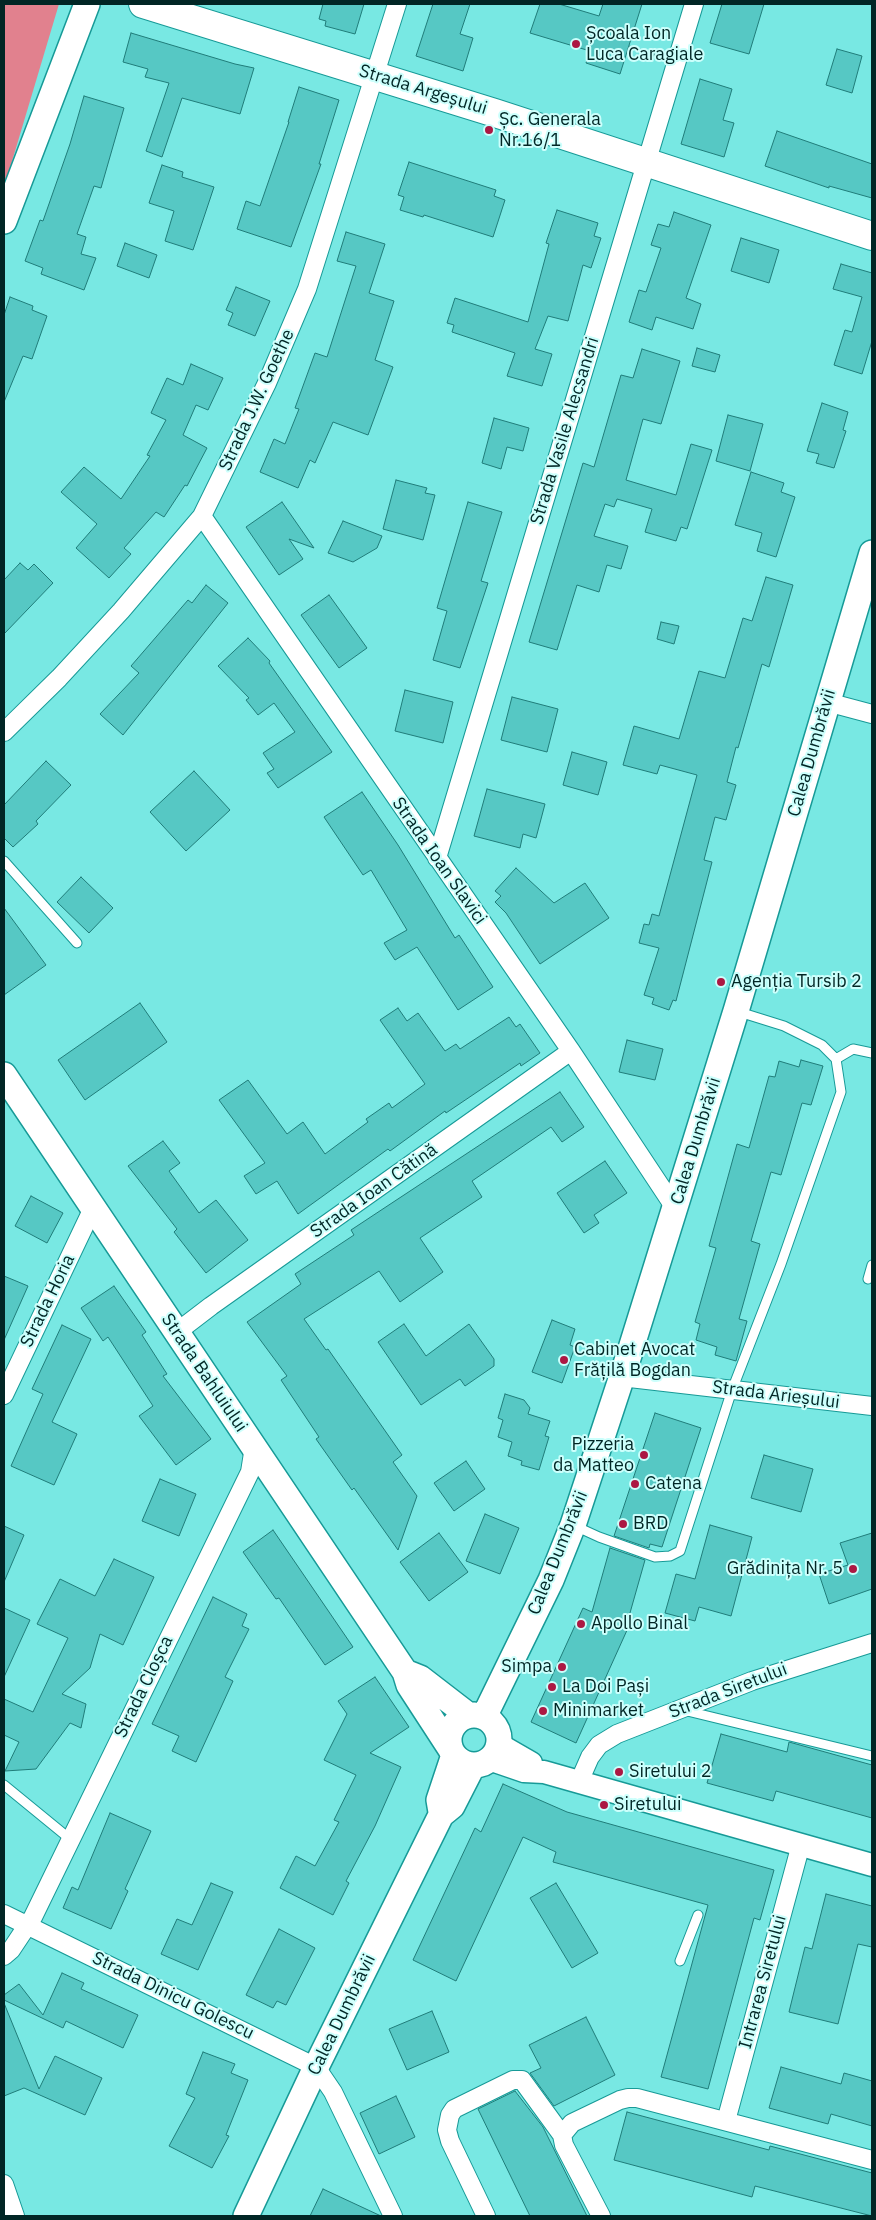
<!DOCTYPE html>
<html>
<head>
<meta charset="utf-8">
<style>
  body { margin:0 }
  #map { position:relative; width:876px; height:2220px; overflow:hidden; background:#78e8e3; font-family:"IBM Plex Sans",sans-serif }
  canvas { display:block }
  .frame { position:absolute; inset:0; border:5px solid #012625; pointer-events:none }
</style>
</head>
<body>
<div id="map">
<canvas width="876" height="2220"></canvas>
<div class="frame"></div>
</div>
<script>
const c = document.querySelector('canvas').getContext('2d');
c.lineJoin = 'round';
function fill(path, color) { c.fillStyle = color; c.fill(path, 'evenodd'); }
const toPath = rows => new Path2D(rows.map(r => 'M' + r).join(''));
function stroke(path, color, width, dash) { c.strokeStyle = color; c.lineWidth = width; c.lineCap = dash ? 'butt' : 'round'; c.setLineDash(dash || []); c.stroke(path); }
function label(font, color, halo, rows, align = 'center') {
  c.font = font + ' "IBM Plex Sans",sans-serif'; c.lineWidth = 4; c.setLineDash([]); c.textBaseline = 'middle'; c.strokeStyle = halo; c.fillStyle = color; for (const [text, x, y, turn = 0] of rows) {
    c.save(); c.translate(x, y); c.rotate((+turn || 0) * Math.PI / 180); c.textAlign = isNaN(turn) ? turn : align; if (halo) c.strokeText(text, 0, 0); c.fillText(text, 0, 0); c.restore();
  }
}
fill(toPath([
  [4,4,59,4,4,188]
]), '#e1818e');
const building = toPath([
  [323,4,364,4,355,34,325,26,326,21,319,19,323,4],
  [433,4,470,4,460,34,473,38,463,71,416,56,433,4],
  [540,4,559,4,599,16,603,4,642,4,620,74,586,63,590,51,530,33,540,4],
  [722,4,764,4,749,54,710,43,722,4],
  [131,33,235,64,254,68,240,114,182,98,162,157,146,151,169,83,145,77,148,69,123,62,131,33],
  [837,49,862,56,852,93,826,85,837,49],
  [700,79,732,89,723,120,734,123,724,157,681,144,700,79],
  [299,87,339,100,319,164,321,164,291,247,237,229,246,201,260,206,289,122,288,122,299,87],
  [84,96,124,108,101,188,94,186,77,234,86,237,81,254,96,258,84,290,41,274,43,268,25,261,40,220,43,221,70,144,84,96],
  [777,131,872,164,872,198,829,186,829,188,765,166,777,131],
  [409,162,496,190,494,196,505,200,493,237,424,215,423,217,400,210,404,197,398,195,409,162],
  [162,165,183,172,182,177,214,187,193,250,165,241,174,211,149,203,162,165],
  [557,210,598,223,594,236,601,238,591,268,583,265,568,321,548,316,535,349,552,354,542,386,507,376,515,353,452,332,454,325,447,323,455,298,528,322,549,244,546,243,557,210],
  [674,212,711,225,686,298,701,304,693,329,656,317,652,330,629,322,639,290,646,292,661,248,651,245,658,224,669,227,674,212],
  [346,232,385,244,369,293,394,301,375,360,393,367,368,435,333,422,315,463,310,460,298,488,260,472,274,439,285,444,299,409,295,408,315,353,327,357,356,266,337,261,346,232],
  [741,238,779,250,769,283,731,271,741,238],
  [125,243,157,255,149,278,117,266,125,243],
  [841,264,872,273,872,341,862,374,834,365,845,330,852,332,862,297,833,289,841,264],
  [236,287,270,301,255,336,228,325,233,313,226,310,236,287],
  [10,297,33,306,32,310,47,316,32,359,23,356,4,402,4,315,10,297],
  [697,348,720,355,715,372,692,366,697,348],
  [642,349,680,361,661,424,643,419,626,480,676,495,691,444,712,450,687,529,681,527,676,541,645,532,652,509,617,499,614,507,605,504,594,536,628,546,621,569,607,565,599,592,577,585,557,650,529,642,583,463,594,467,621,375,633,378,642,349],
  [191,364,223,378,208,410,196,405,183,435,207,448,187,486,185,485,164,517,156,512,124,548,131,554,109,578,76,548,97,524,61,492,84,467,121,499,150,456,147,455,166,420,151,413,167,378,183,385,191,364],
  [822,403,848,412,843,430,846,431,834,468,816,463,819,454,807,451,822,403],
  [728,415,763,424,750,471,716,461,728,415],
  [494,418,529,428,523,451,507,447,501,469,482,463,494,418],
  [751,472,784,483,781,492,795,497,776,557,757,551,762,533,735,525,751,472],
  [396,480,427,488,425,493,435,495,423,540,383,529,396,480],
  [282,502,314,548,289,539,303,559,279,575,246,527,282,502],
  [468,502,502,512,481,581,488,583,460,668,433,660,447,611,437,608,468,502],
  [343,521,382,536,377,548,353,562,328,553,343,521],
  [20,563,28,570,34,564,53,583,4,634,4,580,20,563],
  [766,577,793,585,769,667,762,664,738,748,736,747,727,782,736,785,726,820,715,817,704,860,712,862,676,1001,673,1000,669,1010,652,1004,654,998,644,995,659,948,639,943,644,924,649,925,652,914,659,916,697,775,660,765,657,774,623,765,634,726,679,739,699,671,725,678,743,618,752,621,766,577],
  [206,585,228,603,123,735,100,714,139,673,131,666,188,600,192,603,206,585],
  [329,595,367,648,339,668,301,615,329,595],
  [661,622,679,626,674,644,657,639,661,622],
  [248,638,270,661,269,663,332,752,278,788,267,773,274,769,263,753,295,732,274,703,258,715,246,700,249,698,218,666,248,638],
  [405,690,453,702,443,743,395,731,405,690],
  [512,697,558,709,547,752,501,740,512,697],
  [572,752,607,762,598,795,563,785,572,752],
  [46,761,71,785,36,821,38,824,13,847,4,838,4,805,46,761],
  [194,771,230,810,186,851,150,812,194,771],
  [487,789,545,804,536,838,523,834,520,848,474,836,487,789],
  [362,792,398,845,455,938,459,935,493,987,458,1010,417,947,395,960,384,943,407,930,371,870,363,875,324,817,362,792],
  [516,868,554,903,585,883,609,918,540,964,506,913,495,902,501,896,495,891,516,868],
  [81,877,113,908,89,933,57,902,81,877],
  [4,908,46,965,4,995,4,908],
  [140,1003,167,1042,85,1100,58,1060,140,1003],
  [398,1008,407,1021,418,1013,445,1051,456,1044,460,1049,509,1017,516,1027,520,1024,540,1053,521,1066,520,1063,446,1113,445,1111,390,1151,388,1149,298,1214,277,1181,256,1194,244,1176,265,1163,219,1100,248,1080,287,1134,303,1122,325,1154,368,1122,366,1119,389,1103,392,1108,425,1084,380,1020,398,1008],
  [627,1040,663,1049,655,1080,619,1072,627,1040],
  [801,1060,823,1066,811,1105,802,1103,781,1175,771,1172,751,1241,760,1244,739,1319,747,1321,736,1361,715,1355,717,1347,696,1340,700,1324,695,1322,716,1248,709,1246,737,1144,749,1148,769,1076,775,1077,779,1061,799,1067,801,1060],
  [560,1092,584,1127,562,1142,551,1127,472,1181,482,1197,420,1238,443,1272,400,1302,379,1271,304,1319,326,1350,328,1349,402,1455,393,1462,417,1496,398,1550,354,1488,352,1490,316,1439,319,1437,281,1380,287,1376,247,1322,301,1284,295,1274,354,1235,351,1230,560,1092],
  [163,1141,180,1163,169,1171,199,1213,216,1200,248,1240,206,1273,174,1232,177,1229,128,1166,163,1141],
  [605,1161,627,1193,594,1215,599,1223,584,1233,557,1193,605,1161],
  [31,1196,63,1213,47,1243,15,1226,31,1196],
  [4,1276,28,1286,4,1340,4,1276],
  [114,1286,146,1332,142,1335,167,1374,163,1376,211,1439,176,1465,139,1416,153,1406,108,1337,103,1341,81,1308,114,1286],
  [552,1320,575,1329,570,1345,575,1347,562,1383,532,1372,552,1320],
  [404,1324,426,1356,469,1324,494,1359,494,1366,465,1386,460,1379,421,1405,378,1342,404,1324],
  [62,1325,91,1339,52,1422,77,1434,54,1485,11,1466,43,1394,32,1389,62,1325],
  [505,1394,524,1400,530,1408,528,1414,550,1421,545,1436,549,1437,539,1470,521,1465,522,1461,508,1456,512,1442,498,1437,503,1420,498,1418,505,1394],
  [655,1413,701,1428,662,1547,650,1544,649,1548,614,1536,655,1413],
  [764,1455,813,1469,801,1512,751,1498,764,1455],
  [466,1461,485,1489,454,1511,434,1483,466,1461],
  [160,1479,196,1494,179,1536,142,1521,160,1479],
  [485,1514,519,1528,500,1574,466,1561,485,1514],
  [710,1525,752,1537,731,1616,699,1607,695,1621,665,1613,676,1574,695,1579,710,1525],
  [4,1526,24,1535,4,1582,4,1526],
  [273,1530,353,1647,325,1665,279,1598,276,1599,243,1552,273,1530],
  [439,1533,468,1572,429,1601,400,1562,439,1533],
  [872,1533,872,1589,829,1604,819,1574,848,1565,840,1543,872,1533],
  [610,1548,645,1560,626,1627,628,1628,576,1743,531,1722,583,1608,592,1612,610,1548],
  [114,1559,154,1577,123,1645,100,1634,90,1668,62,1694,86,1704,81,1728,70,1723,36,1769,5,1771,19,1742,4,1735,4,1699,33,1712,68,1638,37,1624,60,1579,95,1596,114,1559],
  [213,1597,247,1614,242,1626,249,1629,225,1677,233,1681,196,1762,172,1751,179,1736,152,1724,213,1597],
  [4,1608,30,1620,4,1677,4,1608],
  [375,1677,409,1727,370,1753,401,1767,375,1826,346,1881,349,1883,333,1915,280,1888,296,1856,315,1866,339,1822,334,1820,356,1775,324,1760,347,1714,338,1701,375,1677],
  [721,1734,787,1752,789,1742,872,1765,872,1818,776,1791,773,1801,707,1783,721,1734],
  [503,1784,567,1812,774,1870,760,1920,754,1918,708,2089,661,2077,708,1905,553,1862,556,1852,523,1837,456,1981,413,1960,475,1828,481,1832,503,1784],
  [110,1813,151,1831,125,1889,128,1891,111,1929,63,1908,72,1887,78,1890,110,1813],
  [211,1883,233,1892,198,1970,161,1954,177,1919,192,1925,211,1883],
  [556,1883,598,1953,572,1968,530,1898,556,1883],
  [826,1894,872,1906,872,1947,858,1944,838,2024,789,2012,805,1947,812,1949,826,1894],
  [279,1929,315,1948,286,2005,277,2001,273,2008,246,1995,279,1929],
  [62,1973,84,1983,81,1989,138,2015,123,2048,66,2021,63,2028,4,2000,4,1995,19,1984,43,2015,62,1973],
  [4,2003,39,2089,55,2056,102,2078,85,2115,24,2088,4,2096,4,2003],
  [432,2011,449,2052,407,2070,389,2029,432,2011],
  [586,2017,615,2075,554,2106,530,2073,541,2068,529,2045,586,2017],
  [203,2052,235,2064,231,2073,248,2080,226,2135,229,2136,212,2168,169,2146,195,2098,186,2094,203,2052],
  [781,2067,841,2084,844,2073,872,2081,872,2126,831,2114,828,2124,769,2108,781,2067],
  [515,2091,543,2127,587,2216,530,2216,478,2109,515,2091],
  [396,2096,415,2137,379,2154,360,2113,396,2096],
  [627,2112,769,2150,770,2146,872,2173,872,2216,755,2186,752,2197,614,2160,627,2112],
  [323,2189,381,2216,310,2216,323,2189]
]);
fill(building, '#56c8c4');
stroke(building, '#207c79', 1);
const service = toPath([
  [4,861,77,943],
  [836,1059,853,1049,872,1053],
  [868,1279,872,1265],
  [575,1526,599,1537,655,1557,670,1556,680,1551,732,1390,781,1264,841,1092,836,1059,822,1045,784,1026,736,1011],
  [683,1710,872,1756],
  [4,1785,70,1839],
  [680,1961,698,1915]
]);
const minor = toPath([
  [202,516,571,1051,675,1208],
  [827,702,872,714],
  [4,732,59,678,121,611,202,516,267,383,307,289,397,4],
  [437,858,694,4],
  [177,1332,211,1306,571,1051],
  [621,1377,872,1406],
  [4,1395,93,1208],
  [579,1782,590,1757,599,1745,617,1734,752,1681,872,1643],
  [4,1914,316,2067,333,2092,393,2216],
  [4,1956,11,1950,33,1917,250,1472,254,1447],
  [726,2121,801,1844],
  [4,2184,15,2216],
  [486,2216,450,2141,447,2130,450,2115,454,2109,513,2080,522,2080,562,2135],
  [601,2216,564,2145,562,2135,572,2123,620,2100,628,2098,637,2098,872,2160]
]);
const tertiary = toPath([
  [498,1744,531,1763],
  [489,1759,524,1771,544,1772,872,1865]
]);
const secondary = toPath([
  [4,221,87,4],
  [4,1075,405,1672,409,1685,450,1748],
  [405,1672,420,1678,468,1715],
  '449 1740a25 25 0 1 1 50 0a25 25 0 1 1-50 0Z',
  [484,1717,551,1580,573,1525,629,1355,736,1011,872,553],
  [441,1812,439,1800,454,1755],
  [246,2216,316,2067,441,1815,452,1806,473,1765]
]);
const primary = toPath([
  [143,4,495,113,872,236]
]);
stroke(service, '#179a97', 11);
stroke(minor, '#179a97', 20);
stroke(tertiary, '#179a97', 25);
stroke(secondary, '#179a97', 28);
stroke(primary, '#179a97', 30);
stroke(toPath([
  [629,47,658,56]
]), '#39827f', 3, [4, 4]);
stroke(service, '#fff', 9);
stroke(minor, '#fff', 18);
stroke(tertiary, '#fff', 22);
stroke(secondary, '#fff', 25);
stroke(primary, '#fff', 28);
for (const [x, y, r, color] of [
  [576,44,5,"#ac1843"],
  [489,130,5,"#ac1843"],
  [721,982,5,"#ac1843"],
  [564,1360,5,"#ac1843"],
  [644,1455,5,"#ac1843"],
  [635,1484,5,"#ac1843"],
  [623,1524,5,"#ac1843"],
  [853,1569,5,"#ac1843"],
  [581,1624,5,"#ac1843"],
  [562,1667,5,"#ac1843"],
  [552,1687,5,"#ac1843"],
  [543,1711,5,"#ac1843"],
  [619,1772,5,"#ac1843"],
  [604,1805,5,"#ac1843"]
]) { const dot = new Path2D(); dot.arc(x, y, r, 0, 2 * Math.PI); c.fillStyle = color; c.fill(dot); stroke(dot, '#ccfffc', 2); }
label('18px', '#012625', '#ccfffc', [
  ["Școala Ion",586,34],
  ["Luca Caragiale",586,55],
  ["Șc. Generala",499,120],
  ["Nr.16/1",499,141],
  ["Agenția Tursib 2",731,982],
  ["Cabinet Avocat",574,1350],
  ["Frățilă Bogdan",574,1371],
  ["Pizzeria",634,1445,"right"],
  ["da Matteo",634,1466,"right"],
  ["Catena",645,1484],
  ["BRD",633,1524],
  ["Grădinița Nr. 5",843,1569,"right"],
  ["Apollo Binal",591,1624],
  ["Simpa",552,1667,"right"],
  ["La Doi Pași",562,1687],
  ["Minimarket",553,1711],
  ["Siretului 2",629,1772],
  ["Siretului",614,1805]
], 'left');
label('18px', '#012625', '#ccfffc', [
  ["Strada Argeșului",423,90,17],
  ["Strada J.W. Goethe",257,400,-65],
  ["Strada Vasile Alecsandri",565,431,-73],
  ["Calea Dumbrăvii",812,753,-74],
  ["Strada Ioan Slavici",439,861,55],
  ["Calea Dumbrăvii",696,1141,-73],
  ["Strada Ioan Cătină",374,1191,-35],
  ["Strada Horia",48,1301,-64],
  ["Strada Bahluiului",204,1373,56],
  ["Strada Arieșului",776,1395,7],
  ["Calea Dumbrăvii",558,1553,-68],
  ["Strada Cloșca",144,1687,-64],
  ["Strada Siretului",728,1691,-21],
  ["Intrarea Siretului",763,1982,-75],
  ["Strada Dinicu Golescu",173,1996,26],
  ["Calea Dumbrăvii",342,2015,-64]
]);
</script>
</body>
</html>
